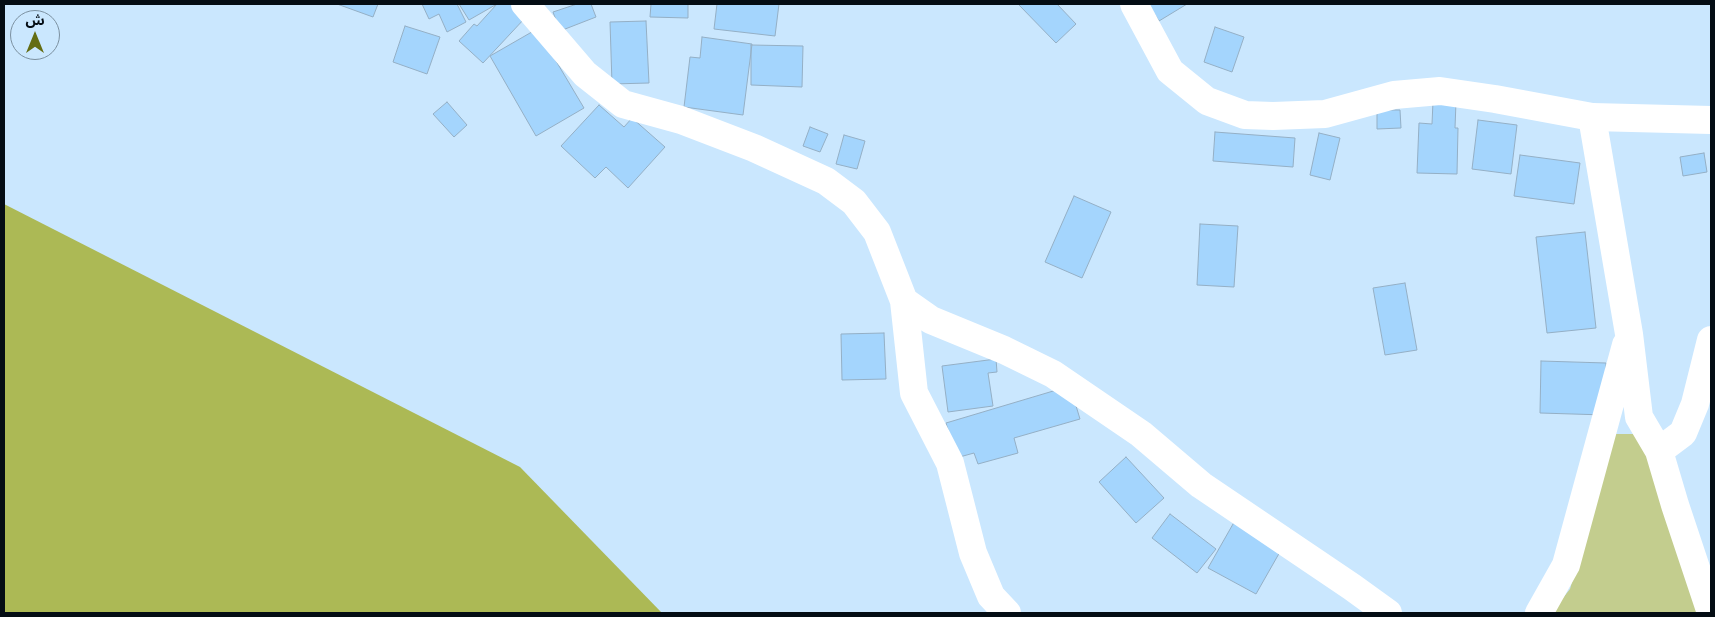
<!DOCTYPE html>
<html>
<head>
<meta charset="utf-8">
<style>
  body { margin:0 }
  #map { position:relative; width:1715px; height:617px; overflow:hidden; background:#cae7fe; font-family:"Sofia Sans Condensed","Noto Sans Arabic",sans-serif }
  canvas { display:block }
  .frame { position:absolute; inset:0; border:5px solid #040d14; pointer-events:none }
  .north { position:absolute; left:10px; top:10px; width:50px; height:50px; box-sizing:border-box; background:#cae7fe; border:1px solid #7b90a0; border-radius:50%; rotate:0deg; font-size:14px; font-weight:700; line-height:20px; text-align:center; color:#040d14 }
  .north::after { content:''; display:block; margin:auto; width:18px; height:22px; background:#646d13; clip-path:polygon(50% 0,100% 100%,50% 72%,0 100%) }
</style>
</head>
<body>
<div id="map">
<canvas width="1715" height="617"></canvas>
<div class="frame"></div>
<div class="north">ش</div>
</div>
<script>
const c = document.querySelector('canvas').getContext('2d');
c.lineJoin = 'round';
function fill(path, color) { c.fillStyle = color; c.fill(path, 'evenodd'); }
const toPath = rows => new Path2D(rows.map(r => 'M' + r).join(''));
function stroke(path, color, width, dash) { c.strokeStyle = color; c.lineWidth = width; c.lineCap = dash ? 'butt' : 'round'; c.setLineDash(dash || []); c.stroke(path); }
fill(toPath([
  [1614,434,1635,434,1649,454,1702,613,1551,613,1570,589]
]), '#c3cd8e');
fill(toPath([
  [4,204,520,467,662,613,4,613]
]), '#acb955');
const building = toPath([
  [337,4,378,4,373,17,337,4],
  [422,4,457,4,466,22,447,32,439,14,429,19,422,4],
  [459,4,497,4,469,20,459,4],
  [497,4,510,4,525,18,483,63,459,41,474,24,477,26,497,4],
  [577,4,591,4,596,17,560,31,553,12,577,4],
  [651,4,688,4,688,18,650,17,651,4],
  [717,4,779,4,775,36,714,29,717,4],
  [1020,4,1057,4,1076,24,1056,43,1019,5,1020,4],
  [1148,4,1187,4,1159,21,1148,4],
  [646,21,649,83,612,84,610,22,646,21],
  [405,26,440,37,427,74,393,62,405,26],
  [1215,27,1244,37,1232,72,1204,62,1215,27],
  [537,29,584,108,536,136,490,56,537,29],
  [702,37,752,44,743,115,684,107,690,57,700,58,702,37],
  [751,45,803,46,802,87,751,85,751,45],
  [1433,101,1456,102,1455,128,1458,128,1457,174,1417,173,1419,123,1432,124,1433,101],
  [447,102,467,125,454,137,433,114,447,102],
  [599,105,624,127,632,118,665,147,628,188,606,167,595,178,561,146,599,105],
  [1377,110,1400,110,1401,128,1377,129,1377,110],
  [1478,120,1517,125,1511,174,1472,169,1478,120],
  [810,127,828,134,820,152,803,146,810,127],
  [1215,132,1295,138,1293,167,1213,161,1215,132],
  [1319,133,1340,138,1330,180,1310,175,1319,133],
  [844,135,865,141,857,169,836,164,844,135],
  [1704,153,1707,172,1683,176,1680,157,1704,153],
  [1520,155,1580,163,1574,204,1514,196,1520,155],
  [1074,196,1111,212,1082,278,1045,262,1074,196],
  [1200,224,1238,226,1234,287,1197,285,1200,224],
  [1585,232,1596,328,1547,333,1536,237,1585,232],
  [1405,283,1417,350,1385,355,1373,288,1405,283],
  [884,333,886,379,842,380,841,334,884,333],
  [996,359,997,372,988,373,993,406,948,412,942,366,996,359],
  [1541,361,1606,363,1605,415,1540,413,1541,361],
  [1070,386,1080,419,1014,438,1018,453,978,464,974,453,956,458,946,423,1070,386],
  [1126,457,1164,498,1136,523,1099,482,1126,457],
  [1170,514,1216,549,1197,573,1152,538,1170,514],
  [1237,517,1285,543,1256,594,1208,568,1237,517]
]);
fill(building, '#a4d5fd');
stroke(building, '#94afc5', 1);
stroke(toPath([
  [525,4,585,74,623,104,681,120,754,148,826,181,854,202,877,232,904,301,931,320,1004,350,1053,374,1141,434,1201,485,1352,587,1388,613],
  [1134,4,1170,71,1207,101,1245,115,1273,116,1325,114,1394,95,1440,91,1495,99,1592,117,1629,334,1639,417,1659,451,1675,505,1711,613],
  [904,301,914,393,950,463,973,553,991,596,1007,613],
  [1659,451,1683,433,1695,404,1711,340],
  [1539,613,1566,565,1626,345]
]), '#fff', 28);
stroke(toPath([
  [1592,117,1711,120]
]), '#fff', 28);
</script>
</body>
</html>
